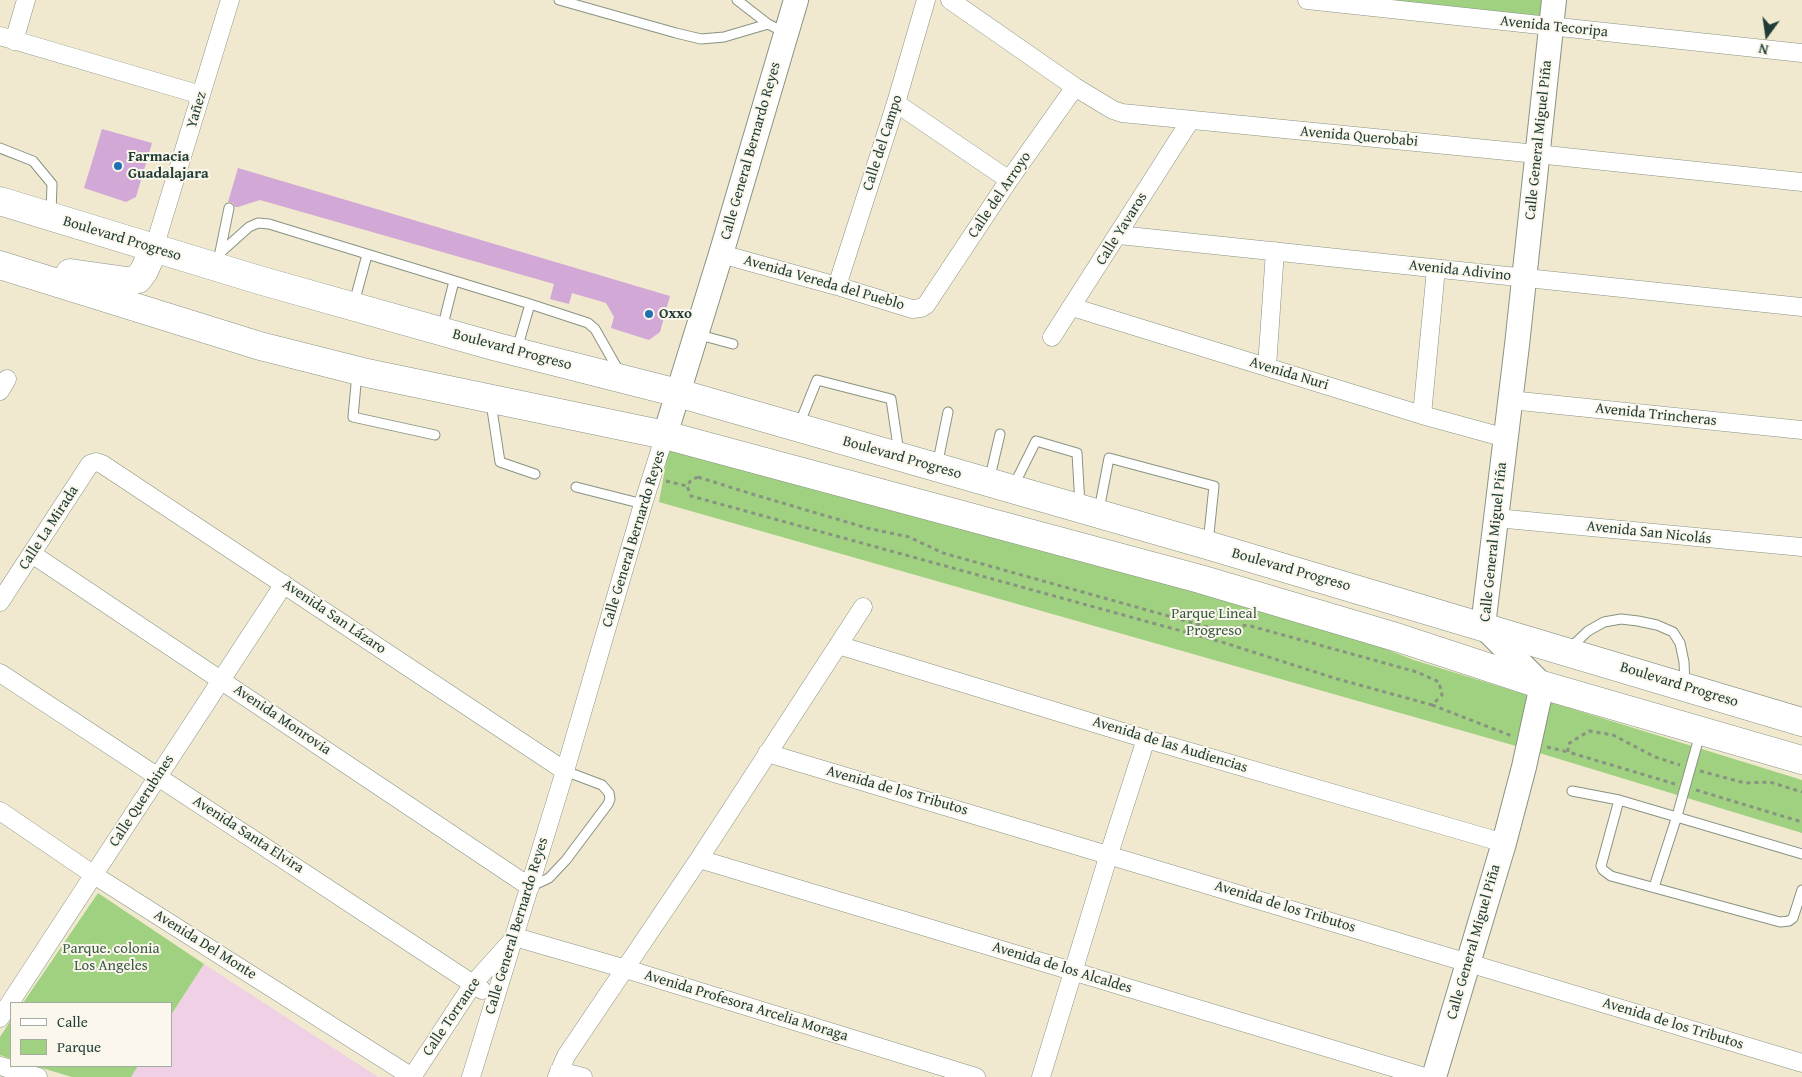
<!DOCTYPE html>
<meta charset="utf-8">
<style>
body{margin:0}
#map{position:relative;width:1802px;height:1077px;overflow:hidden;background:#f0e9cf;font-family:"Gentium Book Plus",serif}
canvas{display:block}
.legend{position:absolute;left:10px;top:1002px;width:162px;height:65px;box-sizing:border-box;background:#fbf7ec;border:1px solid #a3ada2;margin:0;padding:6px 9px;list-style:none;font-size:15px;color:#1f3d34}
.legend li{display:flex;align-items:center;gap:10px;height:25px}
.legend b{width:25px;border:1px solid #a3ada2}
.north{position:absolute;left:1742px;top:10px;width:50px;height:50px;-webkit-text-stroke:4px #fbf7ec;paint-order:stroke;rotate:194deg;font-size:14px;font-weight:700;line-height:20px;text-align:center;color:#1f3d34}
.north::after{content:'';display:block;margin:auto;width:18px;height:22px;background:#1f3d34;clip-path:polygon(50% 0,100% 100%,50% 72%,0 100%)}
</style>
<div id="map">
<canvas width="1802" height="1077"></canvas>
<ul class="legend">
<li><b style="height:6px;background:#fff"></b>Calle</li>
<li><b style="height:14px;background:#a0d181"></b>Parque</li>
</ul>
<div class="north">N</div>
</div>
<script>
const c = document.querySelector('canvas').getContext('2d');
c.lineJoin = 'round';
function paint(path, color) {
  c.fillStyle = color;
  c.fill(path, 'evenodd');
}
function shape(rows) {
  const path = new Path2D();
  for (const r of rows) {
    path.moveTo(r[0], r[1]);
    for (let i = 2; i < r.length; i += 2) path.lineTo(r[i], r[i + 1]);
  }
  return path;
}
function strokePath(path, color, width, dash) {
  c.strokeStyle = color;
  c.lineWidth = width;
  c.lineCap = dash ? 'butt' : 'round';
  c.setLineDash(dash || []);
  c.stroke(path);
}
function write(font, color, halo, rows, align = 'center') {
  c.font = font + ' "Gentium Book Plus",serif';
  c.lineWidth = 4;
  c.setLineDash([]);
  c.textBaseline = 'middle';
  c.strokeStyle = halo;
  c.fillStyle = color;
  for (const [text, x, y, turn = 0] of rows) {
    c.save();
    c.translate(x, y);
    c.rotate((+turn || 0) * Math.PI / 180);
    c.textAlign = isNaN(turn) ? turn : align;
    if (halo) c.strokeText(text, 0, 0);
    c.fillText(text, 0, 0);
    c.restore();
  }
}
paint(shape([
 [204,964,378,1077,131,1077,138,1066,171,1066,171,1015]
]), '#f0d0e5');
paint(shape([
 [1381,0,1544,0,1542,16],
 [669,446,1229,588,1414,660,1802,780,1802,833,1523,748,659,502],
 [98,893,204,964,171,1015,171,1003,23,1003],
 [11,1020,11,1059,0,1055,0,1037],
 [35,1066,138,1066,131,1077,72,1077]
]), '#a0d181');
paint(shape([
 [102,129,152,143,136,197,126,202,84,188],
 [238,168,670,296,660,332,649,340,611,328,614,317,606,303,572,293,569,304,550,299,554,284,260,200,238,207,235,207,233,203,228,202]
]), '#d2a8d6');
const lane = shape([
 [559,0,676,33,701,39,724,37,768,24],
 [737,0,768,24,786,33],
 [0,148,33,161,52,184,51,214],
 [220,252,229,208],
 [214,262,220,253,249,227,258,223,269,224,530,304,588,323,595,329,620,373],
 [354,303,367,255],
 [442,329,454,281],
 [696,334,733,344],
 [517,349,530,304],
 [357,373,353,417,435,435],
 [491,403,500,462,535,474],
 [799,425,817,380,891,399,899,453],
 [937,466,948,412],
 [989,481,1000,434],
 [576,487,643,504],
 [1013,487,1036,441,1077,453,1080,505],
 [1099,510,1109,458,1214,486,1208,543],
 [1570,648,1588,631,1604,622,1621,619,1638,621,1657,625,1673,632,1680,643,1684,662,1685,685],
 [1572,791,1619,800],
 [1802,854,1619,800,1601,866,1603,870,1611,876,1780,922,1789,921,1793,918,1802,890],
 [530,887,549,878,566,860,608,804,610,799,609,793,602,785,565,771],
 [1654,887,1677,816,1700,734]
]);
const street = shape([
 [950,0,1075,87,1113,110,1122,113,1537,154,1802,182],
 [1307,0,1802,53],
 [0,36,201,95],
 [14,41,26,0],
 [896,103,1009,180],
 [1119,235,1802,307],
 [154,248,230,0],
 [721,254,837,286,912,309,921,308,926,305,1009,180,1075,87],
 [837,286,896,103,926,0],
 [1072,307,1422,415,1506,438],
 [1052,337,1190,121],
 [1267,367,1275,251],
 [0,391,7,379],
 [1510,400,1802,430],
 [1422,415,1436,269],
 [1496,518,1802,547],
 [32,554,530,887],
 [0,602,90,464,96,462,102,464,565,771],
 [838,645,1146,739,1504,843],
 [0,673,482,990],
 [767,753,1802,1063],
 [0,811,94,875,412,1077],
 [699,859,1425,1077],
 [0,1018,284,584],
 [0,1066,38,1077],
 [559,1071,583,1077],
 [412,1077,473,984,515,937,626,969,976,1077],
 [471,1077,565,771,643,504,665,435],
 [557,1077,566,1056,699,859,863,607],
 [1041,1077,1109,854,1146,739]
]);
const secondary = shape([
 [665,435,721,254,796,0],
 [1434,1077,1504,843,1524,767,1542,685,1483,626,1517,345,1554,0]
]);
const primary = shape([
 [0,201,259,280,497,347,678,393,1207,545,1802,722],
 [0,265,260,346,367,373,665,435,1200,579,1399,638,1542,685,1802,760],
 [70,273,127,281,138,279,144,271,154,248]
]);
strokePath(lane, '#889382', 11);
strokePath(street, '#889382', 19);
strokePath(secondary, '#889382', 26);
strokePath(primary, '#889382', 29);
strokePath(shape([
 [698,477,752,494,867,528,909,537,943,553,1222,631,1247,625,1417,672,1439,682,1442,695,1432,705,1334,678,1225,643,691,496,687,486,691,480,698,477],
 [666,481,687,486],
 [1432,705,1512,736],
 [1547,747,1568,752],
 [1700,771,1745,783,1770,782,1802,792],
 [1675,784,1568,752,1568,744,1589,731,1613,735,1655,757,1680,765],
 [1696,790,1802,822]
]), '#889382', 3, [4, 4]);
strokePath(lane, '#fff', 9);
strokePath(street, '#fff', 18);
strokePath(secondary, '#fff', 24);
strokePath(primary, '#fff', 28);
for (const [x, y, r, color] of [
 [118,166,5,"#1f6fb2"],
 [649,314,5,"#1f6fb2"]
]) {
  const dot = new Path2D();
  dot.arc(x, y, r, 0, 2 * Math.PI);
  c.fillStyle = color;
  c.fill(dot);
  strokePath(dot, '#fbf7ec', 2);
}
write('15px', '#1f3d34', '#fbf7ec', [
 ["Avenida Tecoripa",1554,27,6],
 ["Yañez",197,110,-73],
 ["Avenida Querobabi",1359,137,5],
 ["Calle General Miguel Piña",1539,140,-84],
 ["Calle del Campo",883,143,-72],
 ["Calle General Bernardo Reyes",751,151,-74],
 ["Calle del Arroyo",1000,195,-56],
 ["Calle Yavaros",1122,229,-58],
 ["Boulevard Progreso",122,239,17],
 ["Avenida Adivino",1460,271,6],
 ["Avenida Vereda del Pueblo",824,283,16],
 ["Boulevard Progreso",512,350,15],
 ["Avenida Nuri",1289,374,17],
 ["Avenida Trincheras",1656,415,6],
 ["Boulevard Progreso",902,458,16],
 ["Calle La Mirada",49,528,-57],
 ["Avenida San Nicolás",1649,533,6],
 ["Calle General Bernardo Reyes",634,539,-73],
 ["Calle General Miguel Piña",1494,542,-84],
 ["Boulevard Progreso",1291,570,16],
 ["Avenida San Lázaro",334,617,34],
 ["Boulevard Progreso",1679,685,17],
 ["Avenida Monrovia",282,720,34],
 ["Avenida de las Audiencias",1170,745,17],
 ["Avenida de los Tributos",897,791,16],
 ["Calle Querubines",142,801,-57],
 ["Avenida Santa Elvira",248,835,33],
 ["Avenida de los Tributos",1285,907,17],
 ["Calle General Bernardo Reyes",517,926,-73],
 ["Calle General Miguel Piña",1474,942,-74],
 ["Avenida Del Monte",205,945,32],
 ["Avenida de los Alcaldes",1062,968,17],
 ["Avenida Profesora Arcelia Moraga",746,1006,17],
 ["Calle Torrance",452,1017,-56],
 ["Avenida de los Tributos",1673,1024,17]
]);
write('bold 15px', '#1f3d34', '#fbf7ec', [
 ["Farmacia",128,157],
 ["Guadalajara",128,174],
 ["Oxxo",659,314]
], 'left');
write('15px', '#395b43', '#fbf7ec', [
 ["Parque Lineal",1214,614],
 ["Progreso",1214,631],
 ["Parque. colonia",111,949],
 ["Los Angeles",111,966]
]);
</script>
